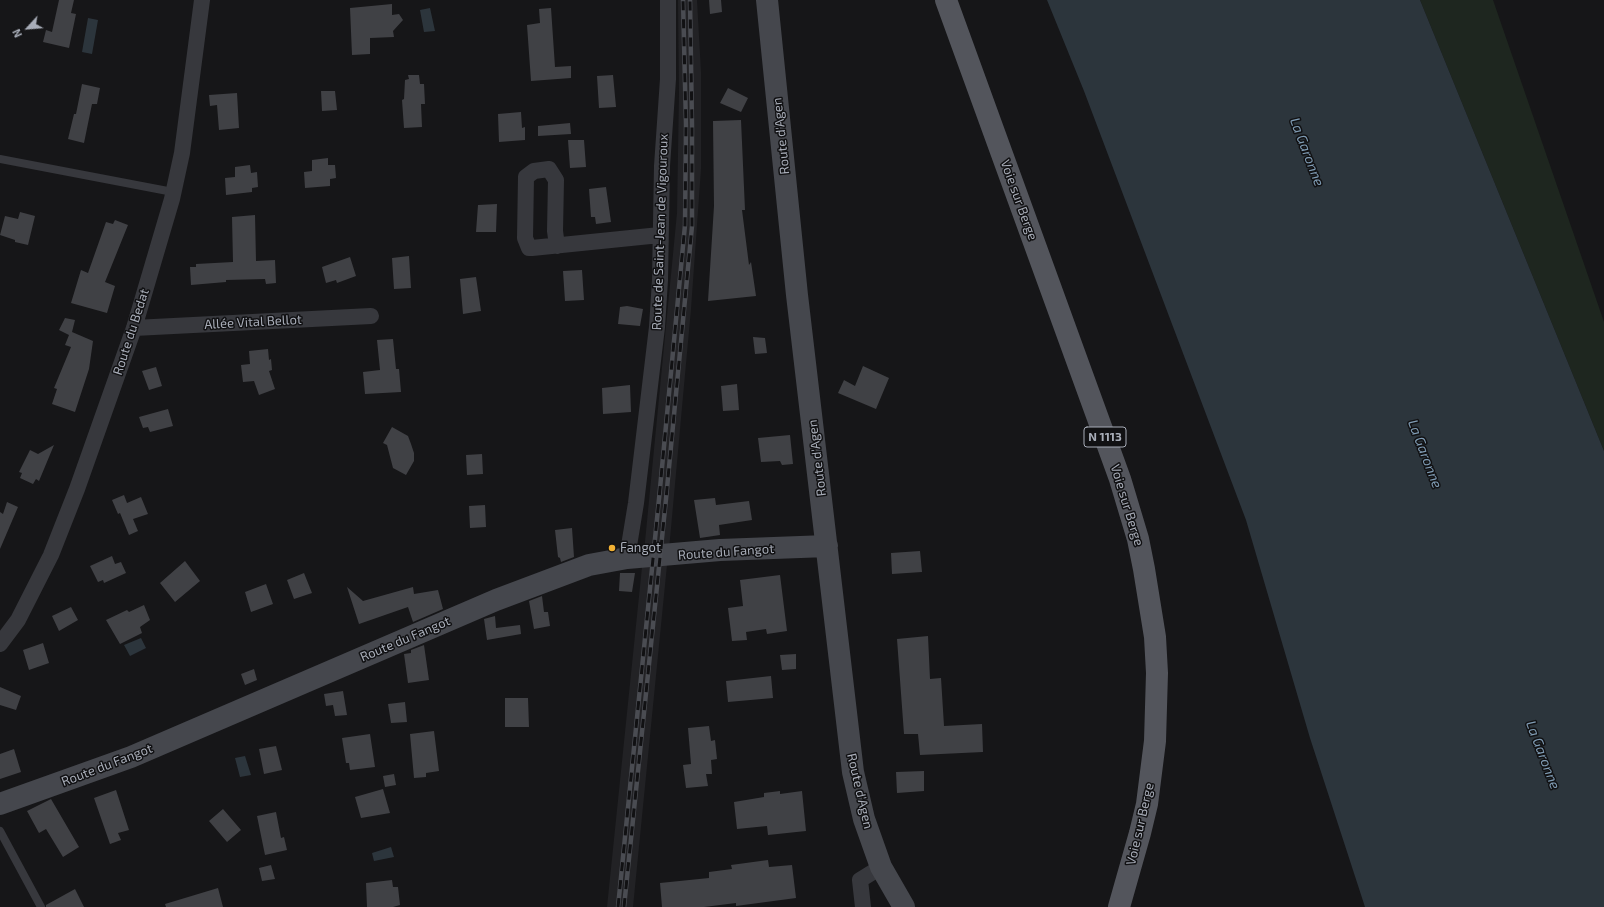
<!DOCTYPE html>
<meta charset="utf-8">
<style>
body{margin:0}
#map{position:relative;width:1604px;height:907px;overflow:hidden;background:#161618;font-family:"Exo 2",sans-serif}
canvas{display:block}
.north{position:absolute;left:8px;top:8px;width:40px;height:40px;-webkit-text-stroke:3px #111113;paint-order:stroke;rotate:244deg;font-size:11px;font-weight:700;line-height:16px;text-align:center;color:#a8adb8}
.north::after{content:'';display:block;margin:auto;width:14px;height:18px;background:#a8adb8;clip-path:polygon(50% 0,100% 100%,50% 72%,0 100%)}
</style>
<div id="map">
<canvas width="1604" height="907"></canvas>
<div class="north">N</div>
</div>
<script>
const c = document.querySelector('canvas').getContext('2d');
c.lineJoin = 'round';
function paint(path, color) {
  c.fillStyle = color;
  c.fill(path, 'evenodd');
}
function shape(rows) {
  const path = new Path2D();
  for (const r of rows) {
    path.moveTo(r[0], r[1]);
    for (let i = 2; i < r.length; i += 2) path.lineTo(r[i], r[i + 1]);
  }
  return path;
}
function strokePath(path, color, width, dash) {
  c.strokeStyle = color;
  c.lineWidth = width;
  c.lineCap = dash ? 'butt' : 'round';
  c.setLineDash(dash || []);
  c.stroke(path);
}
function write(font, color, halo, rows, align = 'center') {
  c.font = font + ' "Exo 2",sans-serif';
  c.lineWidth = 3;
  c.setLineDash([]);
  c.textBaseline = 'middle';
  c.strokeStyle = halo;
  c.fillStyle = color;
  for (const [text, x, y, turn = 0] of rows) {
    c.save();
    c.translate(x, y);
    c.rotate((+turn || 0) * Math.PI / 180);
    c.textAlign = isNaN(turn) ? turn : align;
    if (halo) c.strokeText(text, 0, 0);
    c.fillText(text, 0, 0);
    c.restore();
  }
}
paint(shape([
 [678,0,697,0,701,72,701,169,691,309,669,550,644,552,677,213,679,93],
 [667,565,633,907,607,907,642,567]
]), '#222225');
paint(shape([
 [1420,0,1493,0,1604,322,1604,451]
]), '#1e261f');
paint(shape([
 [1047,0,1420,0,1604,451,1604,907,1365,907,1310,738,1246,520,1084,91],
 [430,8,435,31,424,32,420,10],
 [88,18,98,20,92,54,82,52],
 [141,638,146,648,130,656,124,645],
 [245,756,251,775,240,777,235,758],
 [391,847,394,857,374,861,372,853]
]), '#2c353c');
paint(shape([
 [59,0,74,0,71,13,76,14,69,48,43,42,46,30,52,32],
 [709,0,721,0,722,12,710,14],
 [392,4,392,15,399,14,403,20,393,31,394,37,370,38,370,54,352,55,350,8],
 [551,8,555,67,571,66,571,78,531,81,527,25,540,23,539,9],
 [408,75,419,75,420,84,424,84,425,104,421,104,422,127,404,128,402,100,404,99,405,80,409,79],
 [613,75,616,107,599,108,597,76],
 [82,84,100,88,97,104,92,104,84,143,68,139,74,114,76,114],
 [728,88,748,98,741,112,720,103],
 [321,91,335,91,337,110,322,111],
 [237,93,239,128,219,130,217,105,210,106,209,95],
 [521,112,522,128,525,127,525,140,499,142,498,114],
 [741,120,745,210,742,210,749,265,751,262,756,296,708,301,714,206,713,121],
 [570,123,571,134,538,136,538,126],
 [568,140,584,140,586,167,570,168],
 [328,158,328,165,335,165,336,178,330,179,330,186,305,188,304,172,312,171,312,160],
 [250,165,251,173,257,172,258,187,252,188,252,192,226,195,225,178,235,177,235,167],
 [606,187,611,222,596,224,595,217,591,217,589,189],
 [497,204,496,232,476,232,478,205],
 [20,212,35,216,28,245,15,242,15,240,0,235,5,216,18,219],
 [255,215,256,261,275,260,276,283,266,284,265,279,226,280,226,282,191,285,190,267,196,267,196,264,233,262,232,217],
 [115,220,128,225,105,282,115,286,107,313,71,303,81,270,88,273,106,222,113,224],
 [409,256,411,288,394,289,392,258],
 [350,257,356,276,337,283,336,280,326,283,322,267],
 [582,270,584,300,565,301,563,271],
 [476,277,481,311,463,314,460,279],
 [627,306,643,309,640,326,618,324,620,307],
 [65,318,75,320,72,332,93,341,89,369,75,412,52,404,57,389,54,388,71,347,65,345,69,335,59,330],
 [753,337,765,338,767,353,755,354],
 [393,339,396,369,399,369,401,392,365,394,363,372,380,370,377,340],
 [268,349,269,360,271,359,272,370,269,371,275,389,259,395,254,381,243,382,241,365,250,364,249,351],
 [863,366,889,378,876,409,838,393,844,380,855,386],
 [156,367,162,386,149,390,142,371],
 [737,384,739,410,723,411,721,386],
 [630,385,631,412,603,414,602,388],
 [168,409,173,426,150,432,148,427,143,428,139,417],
 [392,427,408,436,411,444,414,453,414,461,406,475,393,468,387,445,383,443],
 [790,435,793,464,782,465,780,461,761,462,758,438],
 [54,445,39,481,36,479,33,484,20,478,22,473,19,472,30,450,38,454],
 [482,454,483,474,467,475,466,455],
 [124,495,127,503,141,497,148,514,133,519,138,531,129,535,120,513,118,514,112,500],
 [715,498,716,505,749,501,752,520,719,525,720,535,700,538,694,500],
 [7,502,18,507,0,549,0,512,3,514],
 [485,505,486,527,470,528,469,506],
 [572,528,574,557,561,562,560,558,558,557,555,530],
 [920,551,922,572,892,574,891,553],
 [112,556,115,564,121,562,126,573,104,583,103,580,98,582,90,566],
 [185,561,200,581,175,602,160,583],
 [304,573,312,593,294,599,287,580],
 [620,573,635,573,632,592,619,591],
 [780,575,787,631,767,634,766,629,746,632,747,640,732,641,728,608,743,606,740,580],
 [266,584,273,604,251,612,245,592],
 [347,587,363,601,413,587,414,594,438,590,443,609,413,622,408,607,359,624],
 [542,596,544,612,548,612,550,626,534,629,529,601],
 [144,605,150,620,140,627,142,633,120,644,106,620,127,610,129,612],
 [71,607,78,620,59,631,52,616],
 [495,616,496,628,520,625,521,634,487,640,484,619],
 [928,636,930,679,941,678,944,726,982,724,983,752,920,755,918,734,904,734,897,639],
 [43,643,49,663,29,670,23,650],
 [424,645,429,680,408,683,404,654,411,653,411,650],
 [796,654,796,669,782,670,780,655],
 [254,669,257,680,245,685,241,674],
 [771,676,773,698,728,702,726,681],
 [0,687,21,696,16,710,0,705],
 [343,691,347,715,335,716,333,705,326,706,324,694],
 [505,698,528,698,529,727,505,727],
 [405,702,407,722,391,723,388,704],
 [709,726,711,741,715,740,717,759,711,760,712,774,706,774,708,786,686,788,683,765,691,764,688,728],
 [434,731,439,771,426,773,426,777,414,778,410,734],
 [370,734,375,767,350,770,349,763,346,763,342,738],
 [276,746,282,770,264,774,259,749],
 [14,749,21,772,0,779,0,754],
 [924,771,924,791,897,793,896,772],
 [394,774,396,785,385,787,383,776],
 [383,789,390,813,361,818,355,797],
 [116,790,129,830,118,833,121,840,110,844,94,798],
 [780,791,780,794,802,791,806,831,768,835,767,826,737,829,734,802,764,797,764,793],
 [51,799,79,847,63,857,46,829,39,833,27,811],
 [223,809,241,830,227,842,209,821],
 [276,812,281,838,284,837,287,850,265,855,257,816],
 [768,860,769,867,792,865,796,898,736,906,736,903,704,907,662,907,660,883,709,878,709,872,732,869,731,865],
 [271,865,275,879,262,881,259,868],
 [392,880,393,887,398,887,400,905,393,907,367,907,366,883],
 [218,888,223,907,166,907,165,904],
 [75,889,84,907,46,907,46,905]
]), '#404145');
strokePath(shape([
 [0,159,173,192],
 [0,831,41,907]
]), '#37383d', 8);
strokePath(shape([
 [557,246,555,231,556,180,549,169,534,171,526,177,525,238,529,248,532,248,660,235],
 [134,328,371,316],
 [627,558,636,503,657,327,660,280,662,166,668,79,668,0],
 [0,644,18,620,51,555,77,489,134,328,172,199,182,153,202,0],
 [863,907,860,880,881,867]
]), '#37383d', 16);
strokePath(shape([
 [767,0,797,295,853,772,864,819,881,867,904,907],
 [0,804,131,757,496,600,589,565,627,558,720,550,827,546]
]), '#45474d', 22);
strokePath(shape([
 [946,0,1120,479,1138,539,1144,569,1155,637,1157,673,1155,741,1147,804,1140,833,1119,907]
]), '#53555c', 22);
const rail = shape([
 [618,907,659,499,685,225,686,125,683,0],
 [624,907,666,499,692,226,692,125,690,0]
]);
strokePath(rail, '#4a4c52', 4.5);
strokePath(rail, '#111113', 3, [9]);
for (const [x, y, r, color] of [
 [612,548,4,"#f2b134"]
]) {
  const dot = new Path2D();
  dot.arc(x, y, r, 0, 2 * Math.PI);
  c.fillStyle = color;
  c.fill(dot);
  strokePath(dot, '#111113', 1.5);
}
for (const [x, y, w] of [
 [1105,437,42]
]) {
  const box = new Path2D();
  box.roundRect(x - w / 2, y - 10, w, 20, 3);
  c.fillStyle = '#111113';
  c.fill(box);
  strokePath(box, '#a8adb8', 1);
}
write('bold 12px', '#a8adb8', null, [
 ["N 1113",1105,437]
]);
write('13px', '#a8adb8', '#111113', [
 ["Route d'Agen",781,136,-96],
 ["Voie sur Berge",1019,200,70],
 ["Route de Saint-Jean de Vigouroux",660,232,-88],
 ["Allée Vital Bellot",253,322,-3],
 ["Route du Bedat",131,332,-72],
 ["Route d'Agen",817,458,-97],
 ["Voie sur Berge",1127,505,73],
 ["Route du Fangot",726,552,-4],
 ["Route du Fangot",405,639,-23],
 ["Route du Fangot",107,765,-21],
 ["Route d'Agen",860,791,77],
 ["Voie sur Berge",1140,824,-77]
]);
write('13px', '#a8adb8', '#111113', [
 ["Fangot",620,548]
], 'left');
write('italic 14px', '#7f9bb3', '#111113', [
 ["La Garonne",1307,152,69],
 ["La Garonne",1425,454,69],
 ["La Garonne",1543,755,69]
]);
</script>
